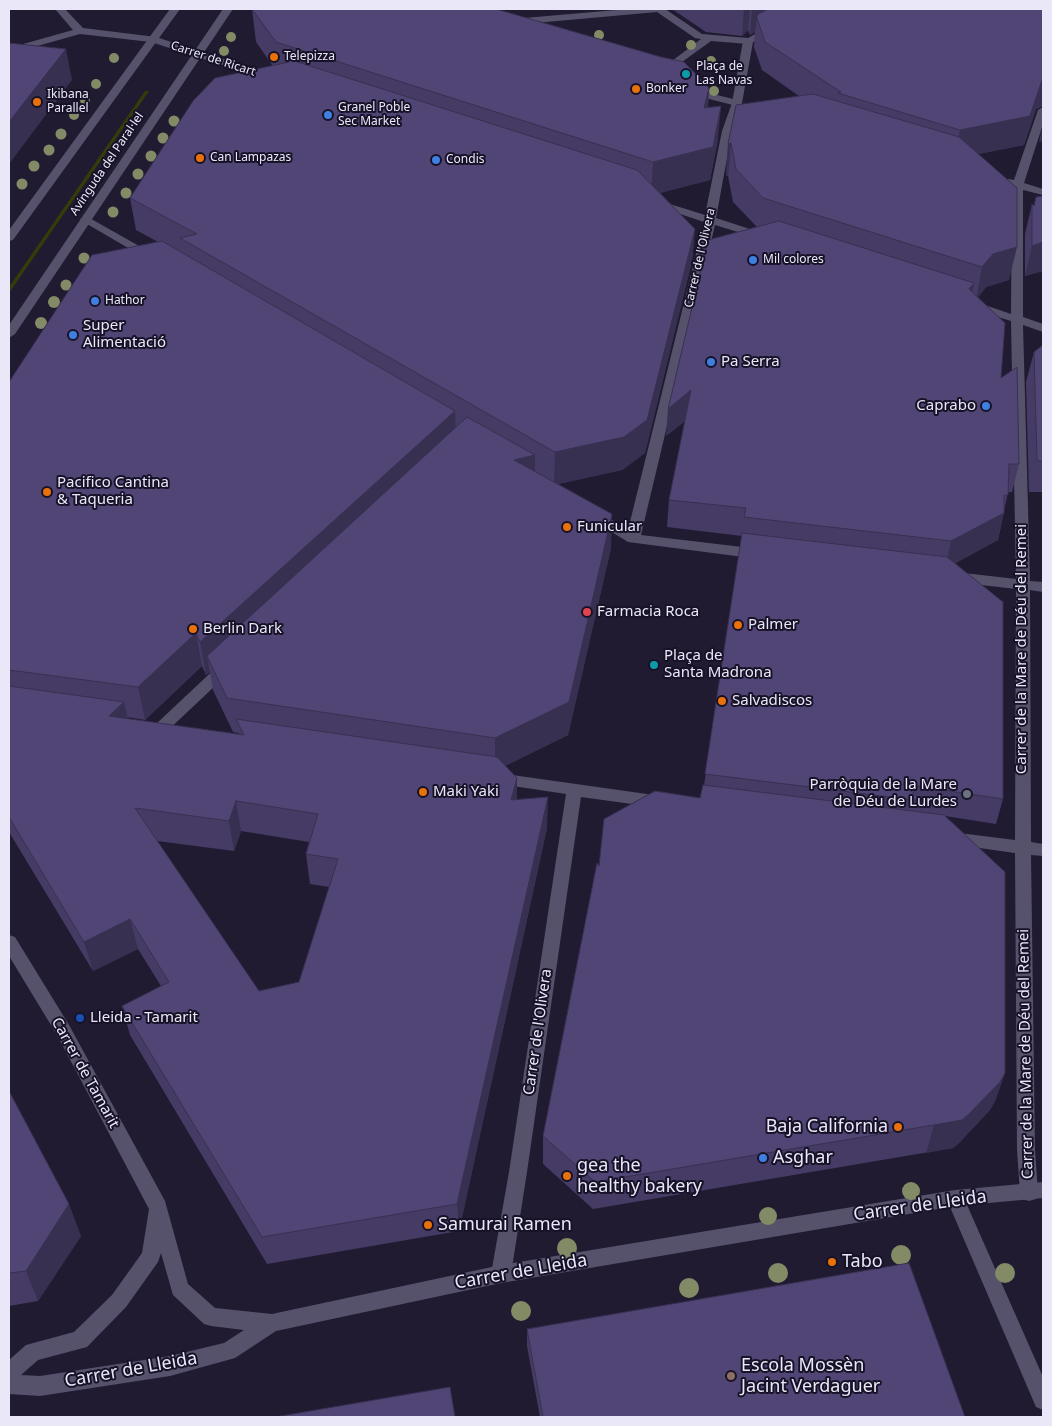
<!DOCTYPE html>
<meta charset="utf-8">
<style>
body{margin:0}
#map{position:relative;width:1052px;height:1426px;overflow:hidden;background:#211b32;font-family:"Noto Sans",sans-serif}
canvas{display:block}
.frame{position:absolute;inset:0;border:10px solid #eae8f8;pointer-events:none}
</style>
<div id="map">
<canvas width="1052" height="1426"></canvas>
<div class="frame"></div>
</div>
<script>
const c = document.querySelector('canvas').getContext('2d');
c.lineJoin = 'round';
function paint(path, color) {
  c.fillStyle = color;
  c.fill(path, 'evenodd');
}
function shape(rows) {
  const path = new Path2D();
  for (const r of rows) {
    path.moveTo(r[0], r[1]);
    for (let i = 2; i < r.length; i += 2) path.lineTo(r[i], r[i + 1]);
  }
  return path;
}
function strokePath(path, color, width, dash) {
  c.strokeStyle = color;
  c.lineWidth = width;
  c.lineCap = dash ? 'butt' : 'round';
  c.setLineDash(dash || []);
  c.stroke(path);
}
function write(font, color, halo, rows, align = 'center') {
  c.font = font + ' "Noto Sans",sans-serif';
  c.lineWidth = 4;
  c.setLineDash([]);
  c.textBaseline = 'middle';
  c.strokeStyle = halo;
  c.fillStyle = color;
  for (const [text, x, y, turn = 0] of rows) {
    c.save();
    c.translate(x, y);
    c.rotate((+turn || 0) * Math.PI / 180);
    c.textAlign = isNaN(turn) ? turn : align;
    if (halo) c.strokeText(text, 0, 0);
    c.fillText(text, 0, 0);
    c.restore();
  }
}
paint(shape([
 [145,91,149,91,9,293,9,287]
]), '#343c08');
paint(shape([
 [628,9,665,9,702,34,748,38,753,41,748,44,711,41,664,75,659,72,660,70,701,39,695,38,657,12,513,25,508,22,513,19,628,9],
 [689,88,741,101,742,103,737,106,685,93,684,91,685,89,689,88]
]), '#57526c');
paint(shape([
 [55,9,65,9,83,28,156,37,273,75,274,77,273,79,265,79,151,42,80,34,9,54,9,48,73,30,55,9],
 [799,9,811,9,753,42,742,103,732,131,716,218,765,234,767,236,761,239,715,225,641,535,759,549,764,551,766,554,764,557,759,559,628,542,589,518,587,515,589,512,594,511,599,512,628,530,704,222,653,205,651,203,657,200,705,215,722,131,732,103,743,41,799,9],
 [1043,107,1043,124,1024,183,1043,189,1043,195,1023,190,1023,317,1043,324,1043,332,1023,325,1030,581,1043,582,1043,592,1030,590,1031,842,1043,844,1043,856,1031,855,1035,1150,1038,1193,1036,1199,1029,1201,1022,1199,1020,1193,1017,1150,1015,853,951,844,945,842,943,838,945,834,951,832,1015,840,1016,589,955,582,950,580,948,577,950,574,955,572,1016,579,1011,321,969,308,967,305,973,301,1011,314,1012,186,1003,182,1009,179,1014,180,1038,110,1043,107],
 [86,216,155,255,157,257,155,259,147,259,82,221,80,219,86,216],
 [227,661,232,662,234,666,232,670,165,733,160,735,155,733,152,729,155,725,222,662,227,661],
 [498,773,661,796,667,798,669,802,667,806,661,808,581,797,527,1172,511,1274,508,1280,501,1283,494,1280,491,1274,509,1172,566,794,493,783,490,779,493,775,498,773]
]), '#57526c');
paint(shape([
 [9,935,15,937,69,1025,165,1201,188,1284,215,1308,272,1314,501,1265,955,1190,1043,1182,1043,1198,967,1205,1043,1377,1043,1410,1036,1407,950,1207,501,1283,276,1331,235,1358,170,1376,40,1396,9,1394,9,1360,26,1345,74,1332,112,1295,142,1253,149,1209,57,1035,9,956,9,935],
 [161,1253,173,1295,204,1324,211,1326,244,1330,224,1343,170,1356,40,1376,21,1375,38,1360,87,1347,126,1307,158,1262,161,1253]
]), '#57526c');
paint(shape([
 [170,9,180,9,13,240,9,241,9,230,170,9],
 [223,9,233,9,15,334,9,338,9,325,223,9]
]), '#57526c');
c.fillStyle = '#838a66';
for (const [x, y, r] of [
 [599,35,5],
 [231,37,5],
 [691,45,5],
 [224,51,5],
 [114,58,5],
 [711,61,5],
 [96,84,5],
 [714,91,5],
 [85,100,5],
 [74,115,5],
 [174,121,5.5],
 [61,134,5.5],
 [163,138,5.5],
 [49,150,5.5],
 [151,156,5.5],
 [34,166,5.5],
 [138,174,5.5],
 [22,184,5.5],
 [126,193,5.5],
 [113,212,5.5],
 [84,258,5.5],
 [66,285,5.5],
 [54,302,6],
 [41,323,6],
 [911,1191,9],
 [768,1216,9],
 [567,1248,10],
 [901,1255,10],
 [778,1273,10],
 [1005,1273,10],
 [689,1288,10],
 [521,1311,10]
]) {
  c.beginPath();
  c.arc(x, y, r, 0, 2 * Math.PI);
  c.fill();
}
paint(shape([
 [252,9,709,88,708,108,718,139,710,180,660,193,695,229,692,261,645,453,622,470,558,484,611,548,568,735,505,766,517,799,547,828,459,1231,267,1264,130,1035,122,1006,161,986,138,949,93,971,9,832,9,382,158,242,136,230,130,198,273,66,256,42],
 [202,666,206,675,210,672,213,690,233,732,239,733,239,734,128,719,127,717,145,720],
 [241,831,309,842,306,854,310,884,329,887,299,982,259,991,157,841,234,851],
 [672,9,1043,9,1043,106,1036,109,1024,145,978,154,1009,280,986,287,978,297,1001,378,1019,464,1012,492,1008,492,998,540,955,563,1003,799,996,824,945,816,1005,1073,995,1101,990,1110,959,1143,953,1148,593,1209,543,1164,543,1136,599,866,700,798,704,785,742,536,667,527,669,500,685,421,666,436,757,227,733,202,728,176,726,176,728,144,799,96,762,70,754,47,755,32,750,35,748,30,742,36,706,32],
 [1043,196,1043,279,1043,271,1025,276,1025,234,1032,204,1034,206],
 [1043,345,1043,492,1029,492,1026,382,1034,352],
 [9,1091,81,1236,38,1301,9,1306],
 [527,1329,965,1417,540,1417,527,1346]
]), '#453b64');
paint(shape([
 [744,9,750,9,748,30,742,36],
 [752,9,796,9,757,18,755,32,750,35],
 [66,49,72,80,9,164,9,122],
 [1043,80,1043,106,1036,109,1024,145,955,159,960,130],
 [709,88,707,121,704,108],
 [721,106,718,139,710,180,651,195,653,162],
 [1043,124,1043,141,1039,142],
 [731,143,728,176,726,176,728,144],
 [695,229,692,261,645,453,622,470,554,485,555,452],
 [1043,242,1043,271,1025,276,1032,246],
 [1017,247,1009,280,986,287,976,300,982,267,993,254],
 [974,283,968,310,969,289],
 [691,390,689,418,666,436,668,409],
 [455,411,456,443,207,656,210,672,206,675,200,642],
 [535,455,535,489,514,460],
 [1004,513,998,540,945,569,951,541],
 [612,514,611,548,568,735,495,771,495,738],
 [196,633,202,666,145,720,138,687],
 [124,702,131,733,109,716],
 [517,778,517,809,511,800],
 [548,797,547,828,459,1231,457,1204],
 [236,801,241,831,234,851,229,821],
 [130,919,138,949,93,971,84,942],
 [1005,1073,995,1101,990,1110,959,1143,953,1148,926,1153,934,1125],
 [69,1204,81,1236,38,1301,26,1271]
]), '#383051');
const building = shape([
 [252,9,496,9,661,57,684,62,709,88,704,108,721,106,713,147,653,162,276,42,252,9],
 [768,9,1043,9,1043,80,1042,80,1030,116,960,130,838,93,841,92,765,42,757,18,757,15,768,9],
 [9,43,66,49,9,122,9,43],
 [285,58,637,170,695,229,647,420,624,437,555,452,180,238,197,234,130,198,193,101,215,78,289,62,285,58],
 [813,94,959,137,1017,188,1017,247,993,254,982,267,763,198,736,169,731,143,728,144,736,105,813,94],
 [1043,196,1043,242,1032,246,1032,204,1034,206,1036,197,1043,196],
 [779,221,974,283,969,289,1005,323,1001,378,1017,367,1019,464,1009,464,1008,495,1004,495,1004,513,951,541,744,517,746,508,669,500,691,390,668,409,708,240,779,221],
 [162,241,455,411,200,642,196,633,138,687,9,670,9,382,92,255,162,241],
 [1043,345,1043,461,1037,461,1034,352,1043,345],
 [467,417,535,455,514,460,612,514,569,702,495,738,227,698,207,656,467,417],
 [742,533,947,557,1003,602,1003,799,903,784,922,801,705,774,742,533],
 [9,686,124,702,109,716,244,735,236,719,497,757,517,778,511,800,548,797,457,1204,262,1237,122,1006,169,982,130,919,84,942,9,817,9,686],
 [236,801,318,814,306,854,338,859,299,982,259,991,135,808,229,821,236,801],
 [703,785,944,815,1005,872,1005,1073,1000,1082,968,1115,962,1120,934,1125,595,1182,543,1136,597,863,599,866,604,819,655,791,700,798,703,785],
 [9,1091,69,1204,26,1271,9,1273,9,1091],
 [909,1263,965,1417,543,1417,527,1329,909,1263],
 [450,1387,455,1417,275,1417,450,1387]
]);
paint(building, '#504574');
strokePath(building, '#383051', 1);
for (const [x, y, r, color] of [
 [274,57,5,"#e8710a"],
 [686,74,5,"#0f9aa8"],
 [636,89,5,"#e8710a"],
 [37,102,5,"#e8710a"],
 [328,115,5,"#3f7fe0"],
 [200,158,5,"#e8710a"],
 [436,160,5,"#3f7fe0"],
 [753,260,5,"#3f7fe0"],
 [95,301,5,"#3f7fe0"],
 [73,335,5,"#3f7fe0"],
 [711,362,5,"#3f7fe0"],
 [986,406,5,"#3f7fe0"],
 [47,492,5,"#e8710a"],
 [567,527,5,"#e8710a"],
 [587,612,5,"#e0444e"],
 [738,625,5,"#e8710a"],
 [193,629,5,"#e8710a"],
 [654,665,5,"#0f9aa8"],
 [722,701,5,"#e8710a"],
 [423,792,5,"#e8710a"],
 [967,794,5,"#6b7280"],
 [80,1018,5,"#1a4fb4"],
 [898,1127,5,"#e8710a"],
 [763,1158,5,"#3f7fe0"],
 [567,1176,5,"#e8710a"],
 [428,1225,5,"#e8710a"],
 [832,1262,5,"#e8710a"],
 [731,1376,5,"#8d6e63"]
]) {
  const dot = new Path2D();
  dot.arc(x, y, r, 0, 2 * Math.PI);
  c.fillStyle = color;
  c.fill(dot);
  strokePath(dot, '#171228', 2);
}
write('12px', '#eae8f8', '#171228', [
 ["Telepizza",284,57],
 ["Plaça de",696,67],
 ["Las Navas",696,81],
 ["Bonker",646,89],
 ["Ikibana",47,95],
 ["Parallel",47,109],
 ["Granel Poble",338,108],
 ["Sec Market",338,122],
 ["Can Lampazas",210,158],
 ["Condis",446,160],
 ["Mil colores",763,260],
 ["Hathor",105,301]
], 'left');
write('12px', '#eae8f8', '#171228', [
 ["Carrer de Ricart",213,59,18],
 ["Avinguda del Paral·lel",107,164,-56],
 ["Carrer de l'Olivera",700,258,-77]
]);
write('15px', '#eae8f8', '#171228', [
 ["Super",83,326],
 ["Alimentació",83,343],
 ["Pa Serra",721,362],
 ["Caprabo",976,406,"right"],
 ["Pacifico Cantina",57,483],
 ["& Taqueria",57,500],
 ["Funicular",577,527],
 ["Farmacia Roca",597,612],
 ["Palmer",748,625],
 ["Berlin Dark",203,629],
 ["Plaça de",664,656],
 ["Santa Madrona",664,673],
 ["Salvadiscos",732,701],
 ["Parròquia de la Mare",957,785,"right"],
 ["de Déu de Lurdes",957,802,"right"],
 ["Maki Yaki",433,792],
 ["Lleida - Tamarit",90,1018]
], 'left');
write('15px', '#eae8f8', '#171228', [
 ["Carrer de la Mare de Déu del Remei",1022,649,-90],
 ["Carrer de l'Olivera",538,1032,-82],
 ["Carrer de la Mare de Déu del Remei",1026,1054,-91],
 ["Carrer de Tamarit",85,1073,61]
]);
write('18px', '#eae8f8', '#171228', [
 ["Baja California",888,1127,"right"],
 ["Asghar",773,1158],
 ["gea the",577,1166],
 ["healthy bakery",577,1187],
 ["Samurai Ramen",438,1225],
 ["Tabo",842,1262],
 ["Escola Mossèn",741,1366],
 ["Jacint Verdaguer",741,1387]
], 'left');
write('18px', '#eae8f8', '#171228', [
 ["Carrer de Lleida",920,1206,-8],
 ["Carrer de Lleida",521,1272,-10],
 ["Carrer de Lleida",131,1370,-10]
]);
</script>
